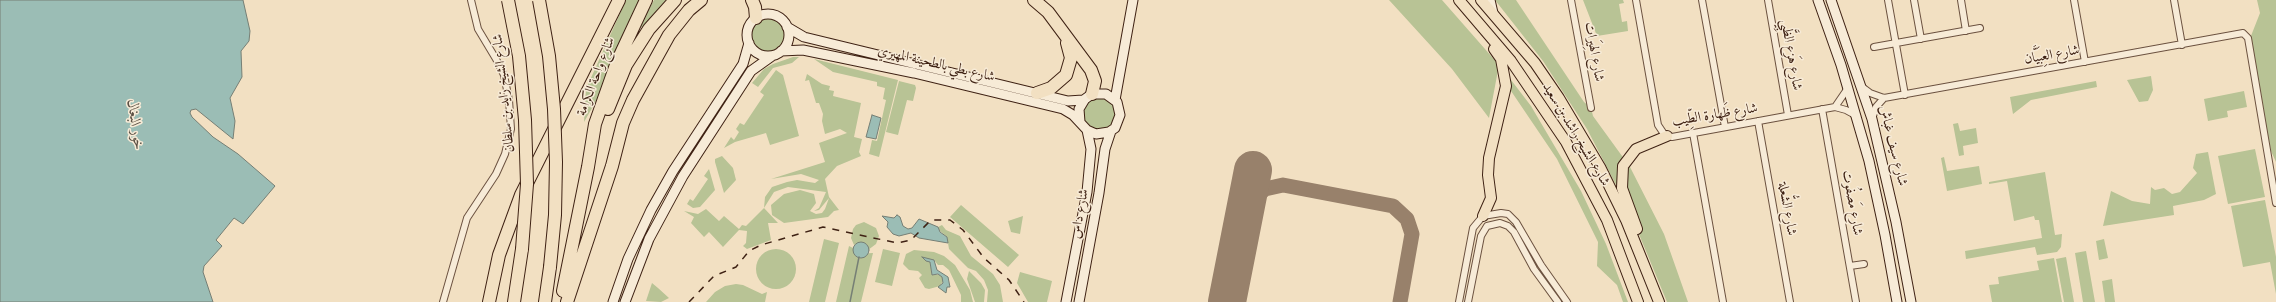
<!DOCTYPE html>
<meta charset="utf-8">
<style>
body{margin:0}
canvas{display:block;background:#f2e0c2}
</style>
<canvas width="2276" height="302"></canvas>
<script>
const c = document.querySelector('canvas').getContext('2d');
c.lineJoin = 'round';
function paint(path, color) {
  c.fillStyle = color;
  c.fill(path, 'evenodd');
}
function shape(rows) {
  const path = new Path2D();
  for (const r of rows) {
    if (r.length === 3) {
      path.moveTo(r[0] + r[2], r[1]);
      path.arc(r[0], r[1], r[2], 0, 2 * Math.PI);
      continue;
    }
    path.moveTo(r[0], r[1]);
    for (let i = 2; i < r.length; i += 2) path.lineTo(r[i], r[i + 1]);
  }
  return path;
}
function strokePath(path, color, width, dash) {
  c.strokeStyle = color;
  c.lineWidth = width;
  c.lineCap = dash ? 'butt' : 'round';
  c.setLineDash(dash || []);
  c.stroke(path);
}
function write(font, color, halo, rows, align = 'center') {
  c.font = font + ' Vollkorn,Amiri,serif';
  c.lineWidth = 3;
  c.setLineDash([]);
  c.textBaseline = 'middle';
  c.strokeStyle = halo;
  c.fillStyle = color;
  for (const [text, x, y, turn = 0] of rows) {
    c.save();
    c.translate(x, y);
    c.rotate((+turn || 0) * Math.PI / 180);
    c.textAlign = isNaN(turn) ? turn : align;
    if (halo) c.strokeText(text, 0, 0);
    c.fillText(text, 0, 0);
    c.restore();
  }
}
paint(shape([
 [626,0,644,0,607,72,599,96,584,122,586,89],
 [654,0,666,0,643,28,640,26],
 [1389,0,1442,0,1499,65,1489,118,1452,69],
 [1495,0,1516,0,1584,102,1591,108,1593,116,1630,167,1664,234,1688,302,1667,302,1629,210,1587,129,1543,61],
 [1583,0,1623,0,1624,3,1619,4,1622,22,1627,21,1628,31,1597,36],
 [2257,0,2276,0,2276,162,2271,151,2249,41,2260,13],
 [768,35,18],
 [793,57,799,57,792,63,773,68,758,87,752,83,764,69,773,64],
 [814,59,898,80,879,157,869,154,872,140,877,141,886,100,883,99,885,88,877,86,877,82,833,72],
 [776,70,783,75,799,136,770,145,766,133,735,142,724,148,731,137,734,140,739,132,736,129,740,123,744,125,764,95,760,92],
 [807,74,822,84,830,86,829,90,834,91,833,96,861,103,854,137,862,139,859,152,861,156,837,166,825,179,829,197,839,210,834,211,828,217,784,223,772,215,771,205,784,194,800,190,814,194,816,203,810,211,816,214,822,213,825,209,829,198,819,210,814,211,819,208,826,192,788,187,774,192,764,208,778,223,768,223,771,240,747,249,743,246,746,243,747,231,739,230,723,247,709,232,704,237,691,223,694,217,684,211,698,214,706,209,719,221,724,216,739,229,742,225,746,226,764,208,765,197,772,187,787,182,797,180,815,183,819,180,801,174,771,179,825,162,819,143,847,133,840,129,825,134,822,121,823,114,819,103,816,103,809,80,805,81],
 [1508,76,1531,106,1581,191,1606,244,1628,302,1623,302,1617,285,1597,266,1598,242,1557,159,1509,88],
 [2151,76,2153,90,2148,101,2139,102,2127,80],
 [899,81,915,85,916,88,913,101,907,100,898,135,886,132],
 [2096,81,2097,87,2031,100,2013,114,2010,97],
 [2244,91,2247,107,2227,111,2228,117,2208,121,2204,99],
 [1099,114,17],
 [1958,123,1960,131,1976,128,1978,143,1963,146,1964,155,1959,156,1953,124],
 [2255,149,2265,197,2228,204,2218,156],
 [2208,152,2216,194,2204,200,2173,206,2174,215,2103,226,2111,191,2132,201,2150,204,2151,187,2155,190,2164,188,2172,194,2180,192,2197,173,2193,168,2196,154],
 [722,156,733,168,736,180,724,193,715,162,715,159],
 [1944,157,1947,171,1979,166,1982,184,1947,191,1941,158],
 [709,169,715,190,700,207,693,208,687,204,690,199,693,201,708,179,704,176],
 [2045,172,2055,235,2062,234,2061,247,2057,252,2037,255,2035,247,1966,259,1965,251,2042,238,2039,220,2035,220,2034,216,2014,221,2007,181,1989,184,1989,182],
 [2265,200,2276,257,2276,294,2270,262,2243,267,2231,206],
 [961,205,1019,255,1008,267,950,217],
 [1023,216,1020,234,1011,232,1008,221],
 [864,222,876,228,879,236,876,244,868,250,866,244,857,243,854,245,851,238,853,229,856,225],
 [942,225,946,230,960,236,971,256,993,274,1000,285,1003,302,987,302,988,290,984,280,976,271,968,268,949,249,947,237,939,230,938,227],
 [824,239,839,243,825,302,809,302],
 [2104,239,2108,258,2099,260,2096,241],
 [849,246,853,248,855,254,873,253,861,302,836,302],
 [776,269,20],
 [883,249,900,253,892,286,875,282],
 [914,250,934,252,944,256,955,265,970,290,973,302,961,302,961,295,949,270,943,265,938,265,934,260,923,258,930,261,932,275,940,275,944,279,940,286,929,289,925,288,919,278,922,275,918,271,909,270,903,264,906,254],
 [2086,251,2095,302,2083,302,2075,253],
 [2066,257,2074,302,2064,302,2056,259],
 [2054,258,2062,302,1992,302,1989,285,1999,284,1998,277,2039,270,2037,261],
 [969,271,981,283,985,290,984,302,975,302,967,279],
 [1020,272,1052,281,1047,302,1028,302,1017,283],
 [2112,279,2115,302,2105,302,2102,281],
 [652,283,658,288,669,298,661,302,646,301],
 [736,284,743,285,762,294,767,292,765,302,706,302,715,292,725,286]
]), '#b8c395');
const water = shape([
 [0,0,243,0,250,31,249,41,241,51,242,77,230,98,235,121,233,139,196,109,191,110,190,113,192,117,213,137,238,154,275,186,243,224,234,218,216,240,222,246,204,266,203,272,213,302,0,302,0,0],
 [872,115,881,118,876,139,866,137,872,115],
 [897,215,900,217,903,226,908,229,912,228,919,219,938,227,940,232,947,237,948,243,919,238,911,233,899,236,893,234,887,227,888,222,882,216,894,218,897,215],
 [861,250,8],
 [922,257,934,260,937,270,948,277,950,287,947,287,946,293,938,287,943,283,942,277,938,274,932,275,930,262,926,261,922,257]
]);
paint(water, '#9bbdb5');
strokePath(water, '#767f75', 1);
strokePath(shape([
 [850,302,859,257]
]), '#767f75', 1.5);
strokePath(shape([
 [1244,215,1259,194,1265,189,1283,185,1393,206,1407,219,1412,234,1400,302]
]), '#98816b', 15);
strokePath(shape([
 [1227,302,1253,170]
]), '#98816b', 38);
const street = shape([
 [1571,0,1591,108],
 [1636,0,1658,125,1664,134,1672,137,1835,107,1846,110,1857,116],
 [1702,0,1725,127],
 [1768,0,1788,115],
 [1888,0,1905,95],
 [1914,0,1921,39],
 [1961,0,1966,31],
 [2074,0,2085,62],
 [2174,0,2182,45],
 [1874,47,1980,28],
 [1862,87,1870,93,1884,98,2243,33,2248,38,2276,203],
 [1835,107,1848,88],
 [1822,109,1856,302],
 [1872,119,1876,107,1884,98],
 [1758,121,1790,302],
 [1693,133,1723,302],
 [1850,266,1864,264],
 [443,302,467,218,496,174,505,154,511,129,509,100,504,75,496,59,478,29,471,0],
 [1459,302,1473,228,1483,216,1501,213,1508,214,1516,222,1541,265,1567,302],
 [1468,302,1481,236,1487,226,1500,223,1508,226,1514,232,1534,269,1558,302]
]);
const secondary = shape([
 [1490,0,1493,13],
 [1818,0,1841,65,1869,161,1885,235,1897,302],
 [1831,0,1872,119,1896,222,1911,302],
 [768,35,21],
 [787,27,804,37,1068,101,1083,100],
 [781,51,803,50,914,73,1063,109,1073,115,1087,130,1096,134,1109,132,1115,128,1120,115,1117,102,1106,94,1092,94,1085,99,1079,109,1080,122],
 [1115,100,1133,0],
 [613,302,628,259,651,210,673,171,743,64,749,43],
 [625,302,649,239,683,176,751,71,772,56],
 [1066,302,1087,192,1091,149,1087,130],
 [1079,302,1099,193,1105,149,1111,131]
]);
const primary = shape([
 [1459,0,1511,61,1566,142,1607,220,1638,302],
 [1481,0,1535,63,1559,98,1600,167,1626,220,1659,302],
 [1483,216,1491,198,1488,175,1489,158,1506,86,1501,59,1494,49],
 [1637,229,1622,188,1623,166,1636,149,1667,136]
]);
const highway = shape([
 [752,0,755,7,756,18],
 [1034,0,1048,12,1091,70,1095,81,1092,94],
 [1037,93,1051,88,1066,75,1071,58,1067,43],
 [608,109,626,65,649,29,675,0],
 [563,291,588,167,595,124,617,62,646,0],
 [489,302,499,255,521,195,619,0],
 [514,302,522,249],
 [545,302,550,267],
 [567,302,612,166,623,123,633,100,669,35,689,10,701,0]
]);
strokePath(street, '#6c5240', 8);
strokePath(secondary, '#3f2214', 11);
strokePath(primary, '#3f2214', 12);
strokePath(highway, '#3f2214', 14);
strokePath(street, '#f7ebd7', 6);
strokePath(secondary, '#f7ebd7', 9);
strokePath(primary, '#f2e0c2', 10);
strokePath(highway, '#f2e0c2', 12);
strokePath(shape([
 [689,302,714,276,736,267,749,251,761,245,823,227,897,243,911,240,931,220,950,220,963,230,984,258,1009,280,1024,302]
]), '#3f2214', 1.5, [7, 7]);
const highwayBridge = shape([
 [508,0,519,56,525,120,527,184,522,249],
 [539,0,549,56,554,109,556,162,555,215,550,267]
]);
strokePath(highwayBridge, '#3f2214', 14, []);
strokePath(highwayBridge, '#f2e0c2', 12);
write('14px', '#3f2214', '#f7ebd7', [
 ["شارع الهِيَرات",1593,52,80],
 ["شارع هَزع الظَّبِي",1790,55,80],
 ["شارع العِبَيَّان",2052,56,-10],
 ["شارع بطي بالطحينة المهيري",936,65,13],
 ["شارع واحة الكرامة",597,77,-69],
 ["شارع الشيخ زايد بن سلطان",505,93,-96],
 ["شارع ظَهارة الطِّيب",1715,116,-9],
 ["شارع الشيخ راشد بن سعيد",1575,135,59],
 ["شارع سيف غباش",1892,146,76],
 ["شارع مَصفُوت",1851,203,80],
 ["شارع الشُّعلة",1786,209,80],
 ["شارع داس",1081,214,-80]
]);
write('italic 15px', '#5b5044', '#f7ebd7', [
 ["خور البغال",134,125,82]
]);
</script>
